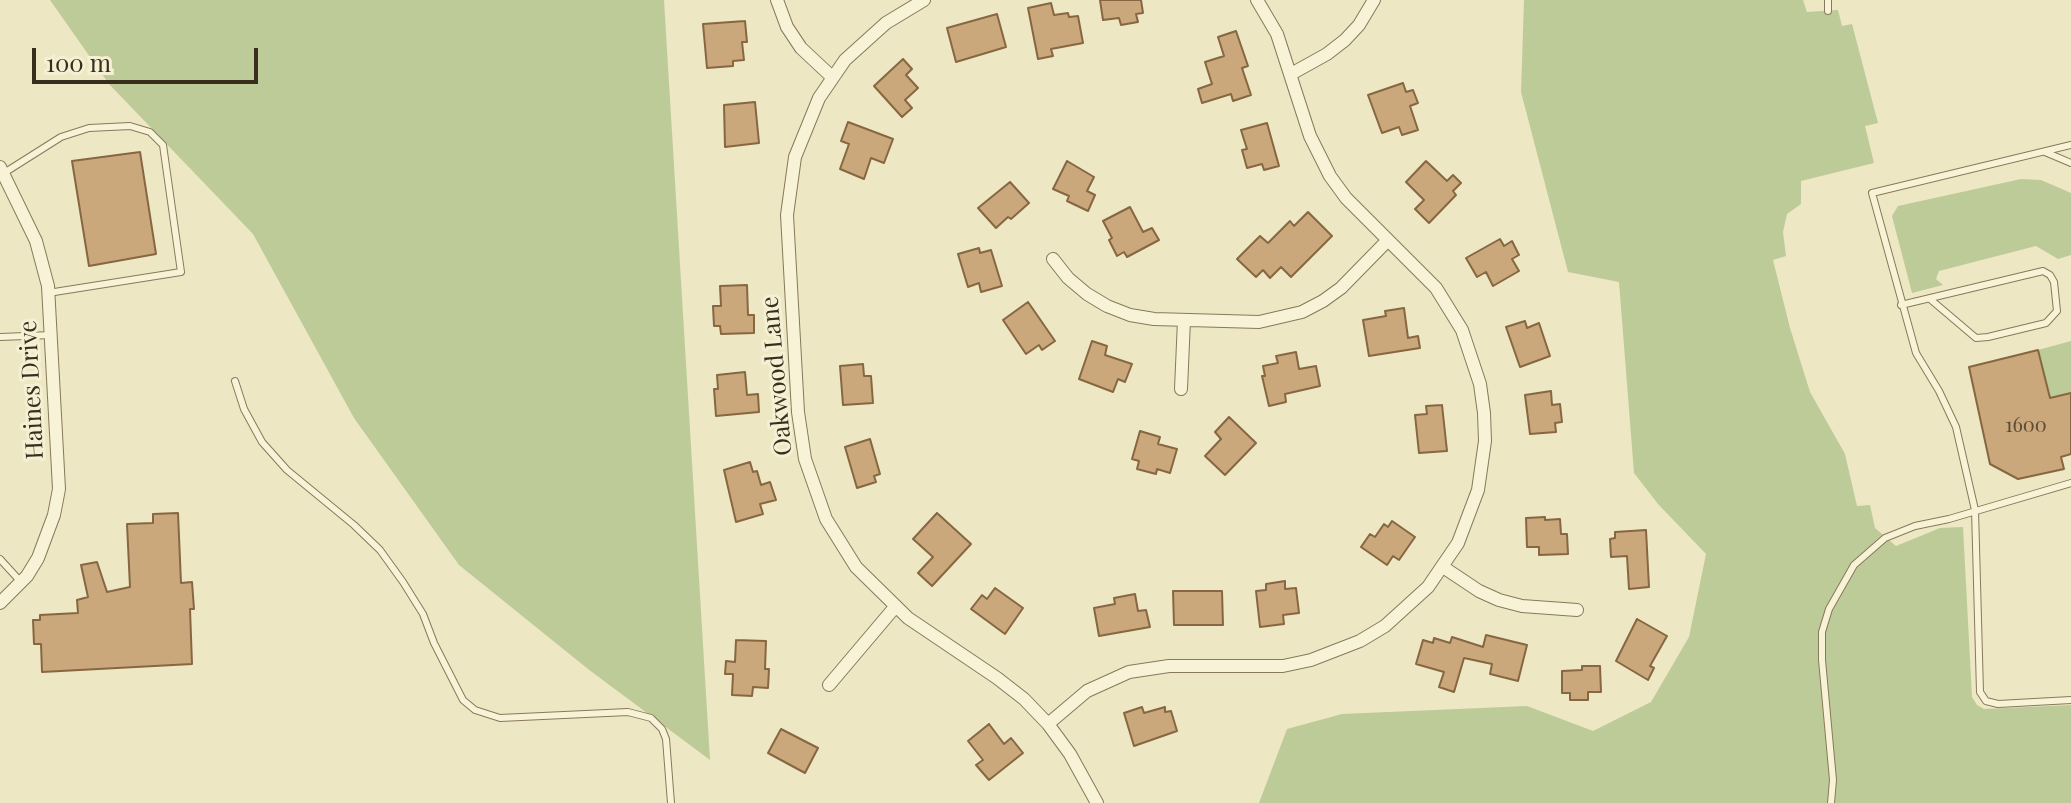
<!DOCTYPE html>
<style>
body{margin:0}
#map{position:relative;width:2071px;height:803px;overflow:hidden;background:#ede7c4;font-family:"Playfair Display",serif}
canvas{display:block}
.scale{position:absolute;left:32px;top:48px;width:226px;height:36px;box-sizing:border-box;border:4px solid #372e1e;border-top:0;padding-left:10px;font-size:24px;line-height:28px;white-space:nowrap;color:#372e1e;-webkit-text-stroke:6px #f5f0d3;paint-order:stroke}
</style>
<div id="map">
<canvas width="2071" height="803"></canvas>
<div class="scale">100 m</div>
</div>
<script>
const c = document.querySelector('canvas').getContext('2d');
c.lineJoin = 'round';
function paint(path, color) {
  c.fillStyle = color;
  c.fill(path, 'evenodd');
}
function shape(rows) {
  const path = new Path2D();
  for (const r of rows) {
    path.moveTo(r[0], r[1]);
    for (let i = 2; i < r.length; i += 2) path.lineTo(r[i], r[i + 1]);
  }
  return path;
}
function strokePath(path, color, width, dash) {
  c.strokeStyle = color;
  c.lineWidth = width;
  c.lineCap = dash ? 'butt' : 'round';
  c.setLineDash(dash || []);
  c.stroke(path);
}
function write(font, color, halo, rows, align = 'center') {
  c.font = font + ' "Playfair Display",serif';
  c.lineWidth = 6;
  c.setLineDash([]);
  c.textBaseline = 'middle';
  c.strokeStyle = halo;
  c.fillStyle = color;
  for (const [text, x, y, turn = 0] of rows) {
    c.save();
    c.translate(x, y);
    c.rotate((+turn || 0) * Math.PI / 180);
    c.textAlign = isNaN(turn) ? turn : align;
    if (halo) c.strokeText(text, 0, 0);
    c.fillText(text, 0, 0);
    c.restore();
  }
}
paint(shape([
 [50,0,664,0,710,760,588,669,459,565,354,418,253,234,109,84],
 [1524,0,1803,0,1807,12,1838,10,1842,26,1852,24,1878,123,1865,126,1874,163,1801,181,1801,204,1787,214,1783,232,1786,256,1773,260,1790,328,1810,392,1845,454,1857,506,1870,505,1875,528,1896,546,1940,528,1963,527,1972,697,1977,705,1984,709,2071,705,2071,803,1259,803,1287,729,1342,714,1527,706,1593,731,1651,702,1689,637,1706,554,1658,504,1634,473,1619,282,1568,272,1521,92],
 [2021,179,2041,180,2071,193,2071,255,2058,259,2036,246,1939,271,1936,279,1943,285,1912,293,1892,216,1898,206],
 [2071,341,2071,393,2050,398,2038,350]
]), '#bdcb98');
const building = shape([
 [1100,0,1141,0,1143,13,1136,14,1138,22,1121,25,1119,18,1103,20,1100,0],
 [1051,3,1054,15,1068,13,1069,17,1078,16,1083,43,1051,49,1053,56,1038,59,1028,8,1051,3],
 [997,14,1006,47,956,62,947,28,997,14],
 [745,21,747,42,742,42,744,60,733,61,733,66,707,68,703,24,745,21],
 [1236,31,1248,66,1242,68,1251,95,1233,101,1231,94,1202,103,1198,89,1212,84,1205,62,1224,56,1218,37,1236,31],
 [903,59,912,69,906,75,918,88,905,100,912,108,902,117,874,86,903,59],
 [1403,83,1406,92,1413,90,1418,103,1410,106,1418,130,1402,135,1399,127,1382,133,1368,95,1403,83],
 [755,102,759,143,725,147,724,105,755,102],
 [848,122,893,139,884,163,871,158,864,179,840,169,849,144,841,141,848,122],
 [1267,123,1279,166,1264,170,1262,164,1247,168,1242,150,1247,149,1241,130,1267,123],
 [140,152,156,254,89,266,72,161,140,152],
 [1067,161,1094,177,1087,191,1095,195,1088,211,1067,201,1069,196,1053,189,1067,161],
 [1426,161,1447,181,1453,175,1461,183,1453,191,1456,195,1429,223,1415,209,1424,200,1406,182,1426,161],
 [1010,182,1029,203,1011,219,1008,217,996,228,978,208,1010,182],
 [1130,207,1143,232,1152,228,1159,240,1127,257,1124,252,1117,256,1109,240,1112,238,1103,221,1130,207],
 [1308,212,1332,236,1291,277,1281,267,1270,278,1263,270,1256,277,1237,259,1260,236,1268,243,1290,221,1294,226,1308,212],
 [1500,239,1504,246,1512,241,1519,255,1512,259,1519,271,1493,286,1486,272,1477,277,1466,258,1500,239],
 [979,248,980,253,991,250,1002,286,981,292,979,283,968,287,958,254,979,248],
 [747,285,748,315,754,315,754,333,721,334,720,326,714,326,713,306,721,306,720,286,747,285],
 [1028,302,1055,341,1042,350,1039,345,1026,354,1003,320,1028,302],
 [1404,308,1408,338,1418,336,1420,348,1369,356,1363,320,1386,316,1385,311,1404,308],
 [1525,321,1527,328,1539,323,1550,356,1520,367,1506,327,1525,321],
 [1092,341,1107,346,1105,355,1132,364,1125,382,1118,379,1113,392,1079,379,1092,341],
 [2038,350,2050,398,2071,393,2071,454,2061,457,2064,469,2018,479,1990,464,1969,367,2038,350],
 [1296,352,1299,369,1316,366,1320,386,1285,394,1286,402,1269,406,1262,376,1265,376,1263,366,1278,363,1276,356,1296,352],
 [863,364,864,376,871,376,873,403,843,405,840,366,863,364],
 [745,372,747,395,758,394,759,412,716,416,714,389,718,389,717,375,745,372],
 [1551,391,1552,405,1560,404,1562,422,1555,423,1556,432,1530,434,1525,395,1551,391],
 [1442,405,1447,451,1419,453,1415,415,1427,414,1426,406,1442,405],
 [1229,417,1256,443,1225,475,1205,456,1221,439,1215,432,1229,417],
 [1140,431,1160,437,1158,444,1177,449,1170,473,1157,469,1156,474,1137,469,1139,461,1132,459,1140,431],
 [870,439,880,474,874,476,876,482,857,488,845,447,870,439],
 [750,462,753,472,757,471,761,485,770,482,776,500,760,504,763,514,736,522,724,470,750,462],
 [178,513,181,583,192,582,194,609,190,609,192,664,42,672,41,644,34,644,33,620,40,620,40,615,78,613,77,600,88,597,81,565,97,562,107,592,130,587,127,524,153,523,153,514,178,513],
 [937,513,971,544,932,586,918,573,933,557,913,539,937,513],
 [1545,517,1545,520,1560,519,1561,534,1567,534,1568,554,1539,555,1539,547,1527,547,1526,518,1545,517],
 [1392,521,1415,537,1399,560,1393,556,1387,565,1361,547,1370,534,1375,537,1384,524,1388,527,1392,521],
 [1646,530,1649,587,1629,589,1627,556,1611,557,1610,539,1615,538,1615,532,1646,530],
 [1285,581,1285,589,1296,588,1299,613,1283,615,1284,624,1260,627,1256,591,1266,590,1266,584,1285,581],
 [995,588,1023,608,1005,634,971,609,982,595,987,599,995,588],
 [1173,591,1222,591,1223,625,1174,625,1173,591],
 [1135,594,1138,611,1146,610,1150,627,1099,636,1094,608,1115,604,1114,598,1135,594],
 [1637,619,1667,636,1650,666,1654,668,1648,680,1616,661,1637,619],
 [1486,635,1527,645,1518,681,1490,674,1492,664,1464,658,1454,692,1439,687,1444,672,1416,664,1423,640,1433,643,1434,638,1450,643,1452,637,1483,647,1486,635],
 [736,640,766,641,765,669,769,669,768,688,753,687,752,696,732,695,733,674,725,674,726,661,735,662,736,640],
 [1582,666,1600,666,1601,692,1588,692,1588,700,1570,700,1570,693,1562,693,1562,671,1582,670,1582,666],
 [1142,707,1144,713,1165,707,1165,712,1171,711,1177,731,1134,746,1124,713,1142,707],
 [989,724,1004,744,1011,738,1023,753,989,780,976,765,983,760,968,741,989,724],
 [781,729,818,748,805,773,768,753,781,729]
]);
paint(building, '#caa87b');
strokePath(building, '#866741', 2);
const lane = shape([
 [1828,0,1828,11],
 [2071,145,1872,193,1916,353,1939,391,1956,427,1975,510,1980,692,1986,701,1998,704,2071,700],
 [2045,152,2071,163],
 [4,173,61,137,89,128,130,126,150,132,163,145,181,272,48,293],
 [1901,305,2043,271,2050,275,2054,282,2057,311,2046,323,1988,337,1976,338,1930,299],
 [0,337,51,335],
 [235,381,244,409,262,442,287,470,354,525,380,550,403,582,423,614,434,643,463,700,475,710,500,718,628,712,651,718,662,729,666,739,671,803],
 [0,559,21,582],
 [1831,803,1833,780,1822,660,1822,632,1829,609,1854,565,1885,538,1915,526,1949,519,2071,483]
]);
const street = shape([
 [777,0,787,27,801,48,832,77],
 [924,0,886,23,845,60,819,98,795,157,787,215,798,412,805,459,826,519,856,567,908,618,997,678,1024,699,1048,724,1070,754,1097,803],
 [1291,74,1327,54,1345,40,1359,25,1374,0],
 [0,167,36,241,48,286,59,489,54,515,38,558,27,576,0,603],
 [1053,259,1068,278,1087,294,1107,306,1130,315,1154,319,1259,322,1302,312,1323,301,1341,288,1388,240],
 [1181,389,1184,320],
 [1443,567,1479,591,1499,600,1522,606,1577,610],
 [829,685,895,607],
 [1048,724,1087,691,1129,672,1169,666,1283,666,1311,660,1360,641,1385,626,1428,587,1458,543,1478,490,1485,441,1484,413,1480,384,1462,330,1436,288,1346,198,1330,176,1310,136,1277,34,1257,0]
]);
strokePath(lane, '#87795b', 8);
strokePath(street, '#87795b', 14);
strokePath(lane, '#f8f3d7', 6);
strokePath(street, '#f8f3d7', 12);
write('20px', '#5c4c35', null, [
 ["1600",2026,426]
]);
write('24px', '#372e1e', '#f5f0d3', [
 ["Oakwood Lane",777,376,-95],
 ["Haines Drive",32,390,-93]
]);
</script>
